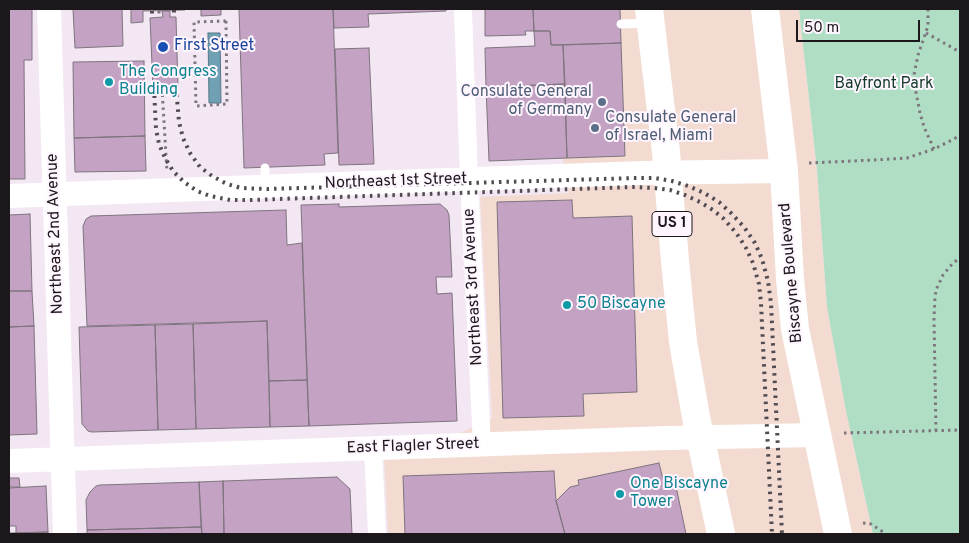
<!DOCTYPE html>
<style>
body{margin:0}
#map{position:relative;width:969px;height:543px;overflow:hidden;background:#f2e7f2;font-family:Overpass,sans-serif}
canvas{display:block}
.frame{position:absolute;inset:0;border:10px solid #1b171b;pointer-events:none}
.scale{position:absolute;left:796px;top:20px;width:124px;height:22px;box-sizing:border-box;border:2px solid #1b171b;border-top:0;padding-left:6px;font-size:15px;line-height:18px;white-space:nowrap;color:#1b171b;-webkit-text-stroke:4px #fef5fe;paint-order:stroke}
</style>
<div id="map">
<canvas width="969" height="543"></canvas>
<div class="frame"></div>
<div class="scale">50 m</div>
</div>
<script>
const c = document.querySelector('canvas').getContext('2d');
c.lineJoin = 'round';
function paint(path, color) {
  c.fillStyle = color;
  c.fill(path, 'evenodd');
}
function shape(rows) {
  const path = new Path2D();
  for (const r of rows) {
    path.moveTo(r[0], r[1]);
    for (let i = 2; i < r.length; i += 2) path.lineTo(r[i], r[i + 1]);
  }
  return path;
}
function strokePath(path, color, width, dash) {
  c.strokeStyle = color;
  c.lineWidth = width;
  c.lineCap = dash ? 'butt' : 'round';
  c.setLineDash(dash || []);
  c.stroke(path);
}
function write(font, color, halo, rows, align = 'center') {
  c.font = font + ' Overpass,sans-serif';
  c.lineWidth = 4;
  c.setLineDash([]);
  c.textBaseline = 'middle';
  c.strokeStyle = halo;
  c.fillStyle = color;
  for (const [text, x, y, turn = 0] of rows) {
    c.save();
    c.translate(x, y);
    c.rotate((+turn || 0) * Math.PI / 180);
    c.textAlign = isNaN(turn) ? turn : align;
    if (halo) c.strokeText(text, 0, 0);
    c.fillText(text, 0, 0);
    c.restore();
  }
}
paint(shape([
 [535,9,799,9,817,170,827,307,846,411,873,534,388,534,383,439,452,437,492,418,480,197,569,193]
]), '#f3dbd1');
paint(shape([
 [799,9,960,9,960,534,873,534,846,411,827,307,817,170]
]), '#afdec5');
const water = shape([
 [208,33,220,33,221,103,209,103,208,33]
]);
paint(water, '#6fa0b4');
strokePath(water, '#567786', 1);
const building = shape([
 [9,9,32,9,32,60,24,60,25,179,9,179,9,9],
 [73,9,122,9,123,46,75,48,73,9],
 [131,9,185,9,185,10,143,11,143,22,131,23,131,9],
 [201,9,221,9,221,15,201,16,201,9],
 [239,9,333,9,338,153,324,154,325,165,244,168,239,9],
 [333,9,446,9,446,11,368,14,369,27,334,28,333,9],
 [485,9,533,9,534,31,525,31,526,35,485,36,485,9],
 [533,9,620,9,621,43,551,45,550,31,534,31,533,9],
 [162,11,170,11,170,17,176,17,178,87,153,88,150,18,163,17,162,11],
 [534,31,550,31,551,45,563,45,565,84,486,87,485,48,535,46,534,31],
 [621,43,625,156,567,158,563,45,621,43],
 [369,48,374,164,339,165,335,49,369,48],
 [144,61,145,136,74,138,73,62,144,61],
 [565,84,567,158,489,161,486,87,565,84],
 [145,136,146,171,75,172,74,138,145,136],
 [572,200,573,218,632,216,637,392,583,394,584,416,503,418,497,202,572,200],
 [339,204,339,207,440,204,447,210,449,215,452,277,436,277,437,294,452,293,457,421,309,426,301,205,339,204],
 [286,210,287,245,302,243,307,380,269,381,267,321,87,326,83,226,86,219,91,216,286,210],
 [30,214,32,291,9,291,9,215,30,214],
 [9,291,32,291,34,326,9,327,9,291],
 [267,321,270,427,196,429,193,324,267,321],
 [193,324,196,429,158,430,155,325,193,324],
 [155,325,158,430,92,432,88,431,82,424,79,327,155,325],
 [34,326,37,434,9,435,9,327,34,326],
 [307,380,309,426,270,427,269,381,307,380],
 [659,463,663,479,674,477,686,534,565,534,556,501,570,487,579,485,578,480,659,463],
 [554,471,556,501,565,534,405,534,403,476,554,471],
 [337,477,350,489,352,534,224,534,223,481,337,477],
 [9,478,19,478,20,487,9,487,9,478],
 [223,481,224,534,202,534,199,482,223,481],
 [199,482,201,527,87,530,86,500,90,492,96,486,100,485,199,482],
 [46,486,48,532,16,533,16,526,9,526,9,488,46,486],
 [201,527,202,534,87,534,87,530,201,527],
 [48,532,48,534,9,534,9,533,48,532]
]);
paint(building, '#c3a2c3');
strokePath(building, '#7e747e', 1);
strokePath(shape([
 [928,9,928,26,918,55,914,75,915,87,920,113,924,127,934,149],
 [159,11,159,17],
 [226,21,227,104,196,106,194,22,226,21],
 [926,33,960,52],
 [162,88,167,172],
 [809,163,874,160,907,158,934,149,954,139,960,135],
 [936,431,934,319,935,297,936,290,943,275,953,263,960,258],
 [844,433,960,430],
 [863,523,871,524,886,534]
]), '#7d767d', 3, [2.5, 4]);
strokePath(shape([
 [621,24,648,23],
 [265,168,265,187]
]), '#fff', 9);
strokePath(shape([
 [463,9,469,179,482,445],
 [373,449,377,534]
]), '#fff', 18);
strokePath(shape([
 [49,9,65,534],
 [9,196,642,173,784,171],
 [9,461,666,438,817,435]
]), '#fff', 24);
strokePath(shape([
 [649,9,666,152,675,261,683,342,696,417,721,534],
 [765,9,784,171,790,279,795,329,838,534]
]), '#fff', 28);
strokePath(shape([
 [174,10,174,17],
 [152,11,152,18],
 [176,87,179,122,183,138,190,153,200,167,212,176,227,184,241,188,268,189,635,178,655,178,672,181,688,186,704,193,719,202,731,213,744,227,755,243,762,259,768,281,771,303,782,534],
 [154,88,156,129,159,144,165,158,173,171,184,182,197,191,210,196,230,200,249,200,635,187,654,188,670,190,685,195,700,202,713,210,724,219,737,234,746,248,753,263,759,284,761,303,772,534]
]), '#524c52', 4, [2.5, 5]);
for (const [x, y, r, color] of [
 [163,47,6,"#1a4fb4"],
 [109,82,5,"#0f9aa8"],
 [602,102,5,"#5c6f8a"],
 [595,128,5,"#5c6f8a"],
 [567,305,5,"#0f9aa8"],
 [620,494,5,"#0f9aa8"]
]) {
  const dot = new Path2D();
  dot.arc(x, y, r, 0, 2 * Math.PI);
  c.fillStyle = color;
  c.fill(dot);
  strokePath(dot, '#fef5fe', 2);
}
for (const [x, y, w] of [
 [672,224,40]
]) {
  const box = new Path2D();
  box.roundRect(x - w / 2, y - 12.5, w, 25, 4);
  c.fillStyle = '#fef5fe';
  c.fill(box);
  strokePath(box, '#1b171b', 1);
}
write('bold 15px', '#1b171b', null, [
 ["US 1",672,224]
]);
write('16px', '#164399', '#fef5fe', [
 ["First Street",174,47]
], 'left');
write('16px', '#0d838f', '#fef5fe', [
 ["The Congress",119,73],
 ["Building",119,91],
 ["50 Biscayne",577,305],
 ["One Biscayne",630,485],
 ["Tower",630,503]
], 'left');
write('16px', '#123928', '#fef5fe', [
 ["Bayfront Park",884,85]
]);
write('16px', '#4e5e75', '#fef5fe', [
 ["Consulate General",592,93],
 ["of Germany",592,111],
 ["Consulate General",605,119,"left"],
 ["of Israel, Miami",605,137,"left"]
], 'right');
write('16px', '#1b171b', '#fef5fe', [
 ["Northeast 1st Street",396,182,-2],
 ["Northeast 2nd Avenue",56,234,-92],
 ["Biscayne Boulevard",792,273,-95],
 ["Northeast 3rd Avenue",474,287,-93],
 ["East Flagler Street",413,447,-2]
]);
</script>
